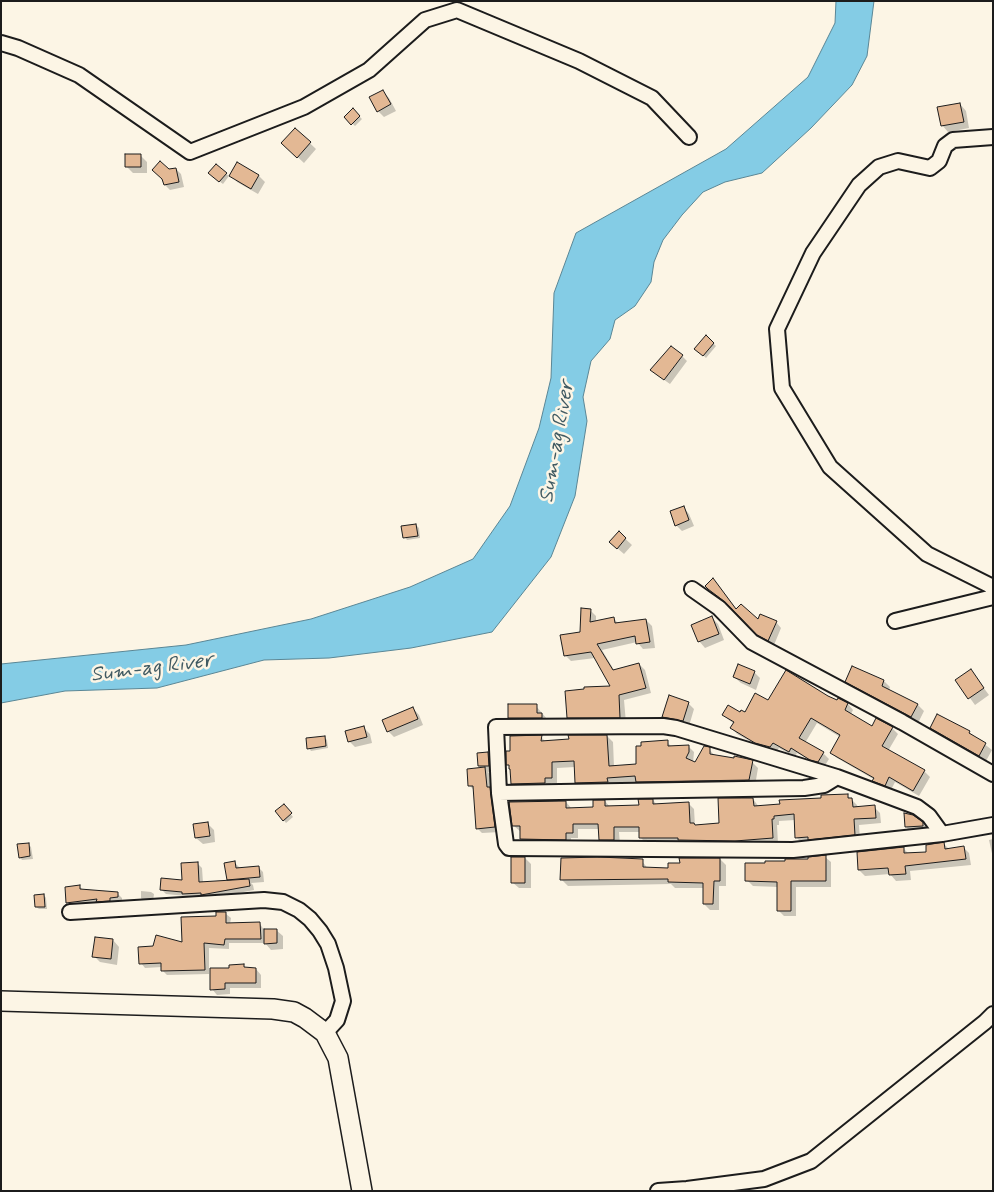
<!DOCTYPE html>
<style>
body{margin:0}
#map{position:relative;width:994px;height:1192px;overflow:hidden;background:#fcf5e5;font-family:Mynerve,sans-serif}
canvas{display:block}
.frame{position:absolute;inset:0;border:2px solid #1c1c1c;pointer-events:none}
</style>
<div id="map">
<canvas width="994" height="1192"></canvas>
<div class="frame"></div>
</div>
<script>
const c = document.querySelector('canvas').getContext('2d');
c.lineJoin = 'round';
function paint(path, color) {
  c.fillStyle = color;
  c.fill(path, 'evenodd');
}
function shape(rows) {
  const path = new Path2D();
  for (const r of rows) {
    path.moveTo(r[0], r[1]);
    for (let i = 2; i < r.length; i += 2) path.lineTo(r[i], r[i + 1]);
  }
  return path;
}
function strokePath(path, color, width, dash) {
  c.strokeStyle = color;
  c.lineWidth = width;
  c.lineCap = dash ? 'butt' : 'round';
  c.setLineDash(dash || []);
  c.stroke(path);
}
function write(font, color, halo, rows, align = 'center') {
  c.font = font + ' Mynerve,sans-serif';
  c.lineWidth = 5;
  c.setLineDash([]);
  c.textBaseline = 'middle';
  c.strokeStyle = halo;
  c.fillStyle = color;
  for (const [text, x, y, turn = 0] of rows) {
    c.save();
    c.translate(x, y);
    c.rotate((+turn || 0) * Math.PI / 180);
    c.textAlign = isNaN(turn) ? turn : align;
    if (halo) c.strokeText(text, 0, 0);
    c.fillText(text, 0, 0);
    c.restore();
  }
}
const water = shape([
 [836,1,874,1,867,56,852,85,811,128,762,173,725,182,703,192,682,215,663,240,654,262,651,282,635,306,615,320,610,339,591,361,583,397,587,421,575,496,551,557,492,632,411,648,329,658,264,660,157,688,65,691,1,703,1,664,186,645,311,619,410,587,473,559,510,506,539,428,551,378,554,293,576,233,726,149,808,77,835,23,836,1]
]);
paint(water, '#84cce5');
strokePath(water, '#5a8695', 1);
paint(shape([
 [382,91,389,98,396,111,384,117,378,111],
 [960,104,966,111,969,128,948,132,942,125],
 [353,110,362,119,355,126,346,117],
 [295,129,316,149,304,163,289,149],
 [140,155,147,162,147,173,133,173,127,167],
 [238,164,259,176,265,182,258,194,237,182,231,175],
 [176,169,181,174,184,187,170,190,165,185,169,170],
 [226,174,229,176,223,184,212,176],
 [706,337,716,346,706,358,696,348],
 [682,356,687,361,670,384,657,375],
 [683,507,689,514,694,526,682,531,676,525],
 [416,525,419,528,420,538,407,540,405,537],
 [619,533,632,545,624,554,617,548],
 [718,585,737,610,759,621,776,622,781,628,774,645,764,640,732,607,709,589],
 [590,610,596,616,596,622,613,618,619,624,646,620,652,626,655,648,643,649,637,642,602,650,614,670,639,664,645,670,651,693,624,700,626,723,574,723,568,717,612,687,595,658,571,661,565,655,582,633],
 [712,618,718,624,724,640,705,648,699,641],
 [853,668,884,681,890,687,889,690,918,705,924,711,918,723,853,688,847,682],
 [971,671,989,695,975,705,957,680],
 [754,672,760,678,756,690,741,683,734,677],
 [828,697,838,702,839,700,848,704,853,710,851,714,873,727,892,728,898,734,888,751,924,771,930,777,919,796,895,782,891,790,881,787,875,780,837,758,831,753,840,737,817,723,805,743,823,753,829,759,824,767,797,753,795,757,779,748,776,752,762,748,737,734,732,728,734,724,723,715,745,714,768,702],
 [688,703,694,709,689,726,670,723,664,717],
 [536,706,547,719,547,722,514,723,509,718],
 [413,708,419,715,423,725,394,737,388,731],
 [931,727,969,732,992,750,986,761,938,734],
 [364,728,370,734,372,743,355,747,349,741],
 [607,736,613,742,614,767,637,766,667,742,672,747,688,746,694,752,693,763,695,764,709,749,715,756,752,762,758,768,755,786,643,788,638,782,613,784,613,788,582,789,576,782,575,767,557,768,557,783,551,783,551,789,518,790,512,784,510,766,508,764,511,752,541,737,546,742],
 [324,737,327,740,328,748,311,751,309,748],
 [488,753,494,760,495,771,488,772,490,774,492,791,495,794,500,832,482,833,477,828,475,791,470,786,482,769,479,766],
 [847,795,857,805,858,808,874,807,880,813,881,823,859,825,860,840,802,843,796,837,795,820,779,821,779,825,777,825,778,844,646,843,640,837,640,832,619,832,620,845,606,845,600,839,600,829,578,829,578,838,571,838,571,845,527,845,521,839,521,832,514,826,566,802,572,809,594,808,605,801,610,807,640,806,653,800,657,805,688,803,694,809,695,826,721,825,753,799,759,807],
 [284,805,293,817,286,823,277,811],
 [207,823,214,830,215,842,203,844,196,838],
 [922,823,928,830,912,833,906,827],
 [993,839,993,858,989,840],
 [28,844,31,847,33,859,22,860,20,857],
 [944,844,950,850,963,847,969,853,971,865,910,871,911,880,896,881,890,874,865,876,859,870,903,848,909,854,927,853],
 [825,857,831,862,831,887,796,887,796,916,784,916,778,910,778,887,753,886,747,880,809,860],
 [525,858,531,864,531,888,519,888,512,882],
 [720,859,726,865,726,886,719,886,719,910,710,910,704,904,704,888,675,888,671,884,568,886,562,880,642,861,648,869,669,869,681,864],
 [235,863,240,868,258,867,263,872,264,882,251,883,253,885,254,890,207,899,188,898,186,896,166,894,161,889,183,881,198,864,202,868,203,883,230,881,228,880],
 [80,887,83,890,117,893,122,898,122,902,115,902,115,905,72,907,68,902],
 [141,891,151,892,154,894,153,901,143,901,141,898],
 [44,895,46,898,47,909,39,909,36,907],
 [226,914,231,918,230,924,260,924,264,930,276,930,283,936,283,949,271,950,265,943,229,943,229,949,209,948,209,974,167,975,162,970,162,967,145,968,141,963,183,943,217,918],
 [96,938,113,940,119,947,117,965,100,962,94,956],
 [243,965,247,969,256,969,261,975,261,988,230,988,230,994,217,995,212,989,230,969]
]), '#0003');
const building = shape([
 [383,90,391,104,377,112,369,97,383,90],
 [960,103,964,122,941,126,937,107,960,103],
 [353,108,360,116,351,125,344,117,353,108],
 [295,128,311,142,297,158,281,143,295,128],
 [125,154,141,154,141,167,125,167,125,154],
 [160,161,169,169,176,168,179,182,164,185,162,179,152,170,160,161],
 [237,162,259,175,251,189,229,176,237,162],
 [216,164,227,173,219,182,208,173,216,164],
 [706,335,714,343,703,356,694,349,706,335],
 [671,346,683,355,664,380,650,370,671,346],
 [684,506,689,520,675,526,670,511,684,506],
 [416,524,418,536,403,538,401,526,416,524],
 [619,531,626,538,617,549,609,542,619,531],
 [713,578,736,609,741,604,758,619,760,614,777,621,768,641,757,635,725,602,708,589,705,586,713,578],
 [581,608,591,609,590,622,614,617,615,623,646,619,650,642,636,644,635,636,597,644,613,670,639,663,646,688,619,695,620,718,567,718,565,691,584,689,584,687,610,686,591,652,564,656,560,635,580,632,581,608],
 [712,616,719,634,698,642,691,625,712,616],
 [738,664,755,671,750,684,733,677,738,664],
 [852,666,884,680,882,686,918,704,911,717,845,682,852,666],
 [971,669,984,688,968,699,955,680,971,669],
 [786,670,828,696,837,700,838,698,848,703,845,710,872,726,876,718,893,727,882,746,925,770,913,791,889,777,885,786,872,781,874,778,830,753,840,735,811,718,799,738,824,752,818,762,810,760,791,748,789,752,773,743,770,747,755,743,730,728,734,722,722,715,728,705,740,712,741,710,745,712,755,693,768,700,786,670],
 [669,695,689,702,683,721,662,717,669,695],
 [508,704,537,704,537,713,542,713,542,718,508,718,508,704],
 [413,707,418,719,387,732,382,720,413,707],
 [937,714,970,731,969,733,986,743,979,756,930,728,937,714],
 [364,726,367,737,348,742,345,731,364,726],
 [542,735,541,741,569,739,568,735,607,735,609,766,636,764,636,746,641,746,641,742,668,740,668,746,689,745,689,752,686,758,695,762,704,746,710,747,710,754,734,758,734,756,753,760,749,780,636,782,635,776,607,778,608,782,575,783,574,761,552,762,552,778,545,778,545,783,511,784,510,769,509,769,509,765,506,765,506,751,510,751,510,736,542,735],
 [325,736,326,746,307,749,306,738,325,736],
 [488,752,489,766,478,766,477,753,488,752],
 [485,767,487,787,490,787,495,827,476,829,473,786,468,786,467,769,485,767],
 [848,794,848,798,852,798,853,807,875,805,876,818,854,819,855,835,808,840,808,837,795,838,794,814,774,816,774,819,772,819,773,838,735,841,678,840,678,838,639,838,639,827,614,827,614,840,599,840,598,824,573,824,573,833,566,833,566,840,520,839,520,826,512,826,509,802,566,801,566,808,593,807,593,800,605,800,605,806,639,805,638,799,653,799,653,804,689,802,690,823,694,823,695,825,719,823,718,798,753,798,754,806,780,804,779,800,821,798,821,795,848,794],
 [284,804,292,813,283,821,275,811,284,804],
 [904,813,913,815,923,822,923,826,905,827,904,813],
 [208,822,210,836,195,838,193,824,208,822],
 [944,842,945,849,964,846,966,859,905,866,906,874,889,875,888,868,858,870,857,852,904,847,904,853,926,852,926,845,944,842],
 [29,843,30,856,19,858,17,844,29,843],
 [826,855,826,881,791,881,791,911,777,911,777,882,745,881,745,863,765,863,765,861,785,861,785,859,808,859,808,857,826,855],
 [511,857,525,857,525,883,511,883,511,857],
 [599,857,643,859,643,867,668,868,668,863,680,863,679,858,720,858,720,881,714,881,713,904,703,904,703,883,668,882,668,879,560,880,561,858,599,857],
 [235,861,236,868,259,866,260,877,227,880,224,863,235,861],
 [198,862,199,882,249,879,250,886,201,895,201,893,182,894,182,892,160,890,161,878,182,880,181,863,198,862],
 [80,885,80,889,118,892,118,897,110,898,110,901,96,902,97,899,66,903,65,887,80,885],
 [44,894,45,907,35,907,34,895,44,894],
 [216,912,226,912,226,923,260,922,261,939,225,939,224,945,204,943,205,970,161,971,161,963,139,964,138,947,153,946,156,935,182,942,181,917,216,916,216,912],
 [264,929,277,929,277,943,264,944,264,929],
 [95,937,113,939,111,959,92,957,95,937],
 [244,964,244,967,256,968,256,983,225,983,225,989,210,990,210,968,229,968,229,965,244,964]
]);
paint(building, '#e3b894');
strokePath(building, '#1c1c1c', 1);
const street = shape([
 [1,43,18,48,79,75,190,152,304,107,369,70,425,20,457,10,579,61,652,98,689,137],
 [993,137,953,140,945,146,939,161,930,168,898,161,879,167,859,185,813,253,777,329,782,388,830,467,927,554,993,587],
 [692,589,719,608,752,642,902,722,993,774],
 [895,621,993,597],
 [499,793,804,788,824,785,837,777],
 [942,834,929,816,917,807,837,777,676,728,663,726,496,727,499,793,506,844,509,848,793,850,942,834,993,825],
 [70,912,264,900,283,902,299,910,310,919,320,931,328,944,336,968,343,1001,337,1020,325,1033],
 [658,1191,687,1189,764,1179,811,1161,985,1022,993,1014]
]);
const secondary = shape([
 [1,1001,273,1009,294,1012,305,1018,325,1033,338,1058,362,1191]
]);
strokePath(street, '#1c1c1c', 18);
strokePath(secondary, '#1c1c1c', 22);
strokePath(street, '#fcf5e5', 14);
strokePath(secondary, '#fcf5e5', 19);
write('italic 21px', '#405a62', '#fcf5e5', [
 ["Sum-ag River",558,442,-80],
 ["Sum-ag River",152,669,-7]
]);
</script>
